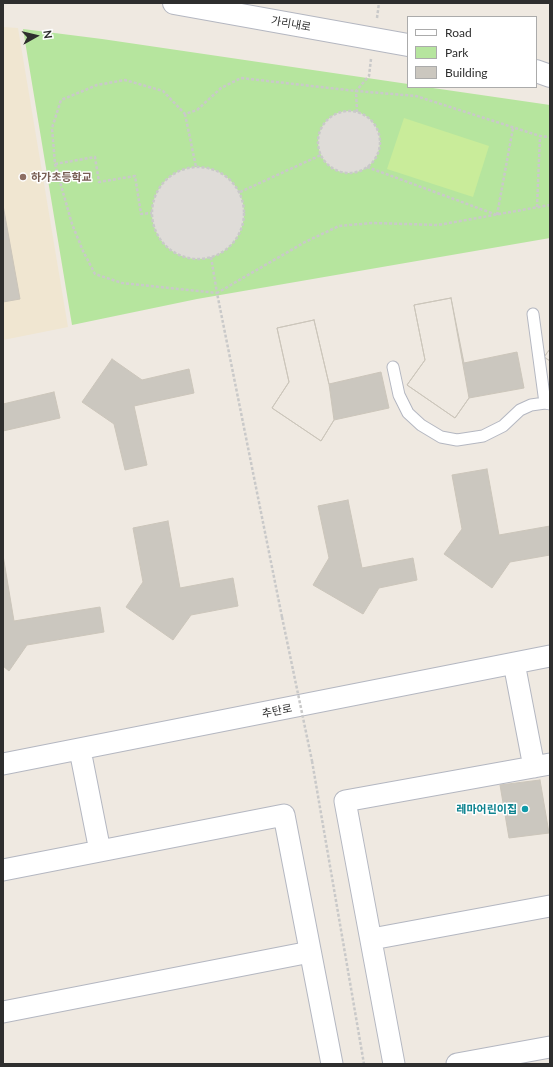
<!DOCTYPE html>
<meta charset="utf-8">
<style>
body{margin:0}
#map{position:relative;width:553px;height:1067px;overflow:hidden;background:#efe9e1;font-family:Lato,sans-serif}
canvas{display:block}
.frame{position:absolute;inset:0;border:4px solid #2e2e2e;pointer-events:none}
.legend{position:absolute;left:407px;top:16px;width:130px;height:72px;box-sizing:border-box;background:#fff;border:1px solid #ababab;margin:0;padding:5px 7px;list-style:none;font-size:12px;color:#2e2e2e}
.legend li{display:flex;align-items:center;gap:8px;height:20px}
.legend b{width:20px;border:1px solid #ababab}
.north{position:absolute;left:16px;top:16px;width:40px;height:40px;-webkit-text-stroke:3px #fff;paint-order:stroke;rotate:82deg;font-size:11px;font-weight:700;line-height:16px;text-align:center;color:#2e2e2e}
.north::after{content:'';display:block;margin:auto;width:14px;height:18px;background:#2e2e2e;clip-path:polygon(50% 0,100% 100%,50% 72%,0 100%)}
</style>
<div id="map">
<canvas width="553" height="1067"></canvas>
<div class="frame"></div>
<ul class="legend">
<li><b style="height:5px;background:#fff"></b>Road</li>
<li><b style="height:11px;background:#b6e59e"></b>Park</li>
<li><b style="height:11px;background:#cbc7bf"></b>Building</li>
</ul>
<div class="north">N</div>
</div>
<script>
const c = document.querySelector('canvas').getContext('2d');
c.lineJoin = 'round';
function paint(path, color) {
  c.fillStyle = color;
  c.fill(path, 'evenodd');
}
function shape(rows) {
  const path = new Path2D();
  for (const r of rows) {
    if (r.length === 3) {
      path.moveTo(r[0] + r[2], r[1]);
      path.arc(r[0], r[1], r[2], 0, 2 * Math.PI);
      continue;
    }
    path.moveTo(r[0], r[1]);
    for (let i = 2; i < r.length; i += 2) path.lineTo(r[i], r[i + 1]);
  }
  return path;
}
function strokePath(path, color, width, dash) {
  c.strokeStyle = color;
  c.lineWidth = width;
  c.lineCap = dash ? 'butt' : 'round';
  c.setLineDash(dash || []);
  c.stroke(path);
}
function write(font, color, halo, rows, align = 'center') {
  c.font = font + ' Lato,"Noto Sans KR",sans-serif';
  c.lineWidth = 3;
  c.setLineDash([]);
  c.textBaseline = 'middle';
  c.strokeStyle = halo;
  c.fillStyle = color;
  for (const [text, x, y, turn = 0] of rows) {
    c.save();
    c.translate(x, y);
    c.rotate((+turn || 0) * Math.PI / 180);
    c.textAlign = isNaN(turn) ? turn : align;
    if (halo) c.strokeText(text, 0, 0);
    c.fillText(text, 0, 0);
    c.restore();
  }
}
paint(shape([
 [3,27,18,28,68,327,3,340]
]), '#f0e6d1');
paint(shape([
 [23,29,102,39,408,84,408,87,426,87,550,105,550,238,197,299,72,325]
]), '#b6e59e');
paint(shape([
 [404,118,489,146,473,197,387,169]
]), '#c9ec9a');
paint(shape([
 [349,142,31],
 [198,213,46]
]), '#dfdcd8');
const building = shape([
 [3,205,20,299,3,302,3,205],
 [451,298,464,363,517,352,524,388,469,398,455,418,407,385,425,360,414,305,451,298],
 [451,298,469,398,455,418,407,385,425,360,414,305,451,298],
 [314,320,329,384,381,372,389,408,334,420,321,441,272,408,289,382,277,328,314,320],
 [314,320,329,384,334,420,321,441,272,408,289,382,277,328,314,320],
 [550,349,550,361,544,357,550,349],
 [550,349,550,361,544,357,550,349],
 [112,359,142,380,189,369,194,393,134,406,147,465,125,470,114,424,82,402,112,359],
 [54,392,60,418,3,431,3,404,54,392],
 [487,469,499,535,550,526,550,555,510,562,492,588,444,554,462,529,452,475,487,469],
 [348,500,362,568,413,558,417,580,379,588,363,614,313,585,329,558,318,506,348,500],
 [168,521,180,588,233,578,238,606,191,615,173,640,126,607,143,582,133,528,168,521],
 [3,555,14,621,100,607,104,632,27,645,9,671,3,666,3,555],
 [540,780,549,833,509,838,500,785,540,780]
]);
paint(building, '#cbc7bf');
strokePath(building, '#cbc5ba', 1);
const lane = shape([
 [533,314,545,403],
 [393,367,399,395,408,413,421,425,441,437,457,440,483,436,503,426,520,410,531,405,545,403,550,404]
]);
const street = shape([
 [514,663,534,767],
 [80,750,100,851],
 [3,764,550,656],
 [3,870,284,815,332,1064],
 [372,939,550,906],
 [3,1012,310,952],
 [394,1064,345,801,550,764],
 [457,1064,550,1047]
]);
const secondary = shape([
 [174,3,408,45],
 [536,71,550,76]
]);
strokePath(lane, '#b4b7c1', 13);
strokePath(street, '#b4b7c1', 23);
strokePath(secondary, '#b4b7c1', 24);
strokePath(shape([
 [377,18,379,3],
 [349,142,31],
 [357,112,356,91,369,76,371,59],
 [185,114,196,167],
 [55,164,95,157,99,182,135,176,141,214,152,213],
 [198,213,46],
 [367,167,497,215],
 [240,192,321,155],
 [537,207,540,136],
 [497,215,513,128],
 [211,257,217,293,122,283,95,274,83,251,72,224,55,164,52,128,61,100,97,85,125,80,163,91,185,114,197,110,221,88,241,78,356,91,416,96,540,136,550,137],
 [282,617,217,293,305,242,339,226,372,223,438,225,550,205],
 [312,761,364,1064]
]), '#c9c9c9', 2.5, [3, 2]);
strokePath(lane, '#fff', 11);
strokePath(street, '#fff', 21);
strokePath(secondary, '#fff', 22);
strokePath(shape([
 [282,617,312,761]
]), '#c9c9c9', 2.5, [3, 2]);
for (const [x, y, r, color] of [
 [23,177,4,"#8d6e63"],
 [525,809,4,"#0f9aa8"]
]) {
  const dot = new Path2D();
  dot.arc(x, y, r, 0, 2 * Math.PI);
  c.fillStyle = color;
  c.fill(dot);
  strokePath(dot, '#fff', 1.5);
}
write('11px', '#2e2e2e', '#fff', [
 ["가리내로",291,24,10],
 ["추탄로",277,711,-11]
]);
write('bold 11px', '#785e54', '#fff', [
 ["하가초등학교",31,177]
], 'left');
write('bold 11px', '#0d838f', '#fff', [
 ["레마어린이집",517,809]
], 'right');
</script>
